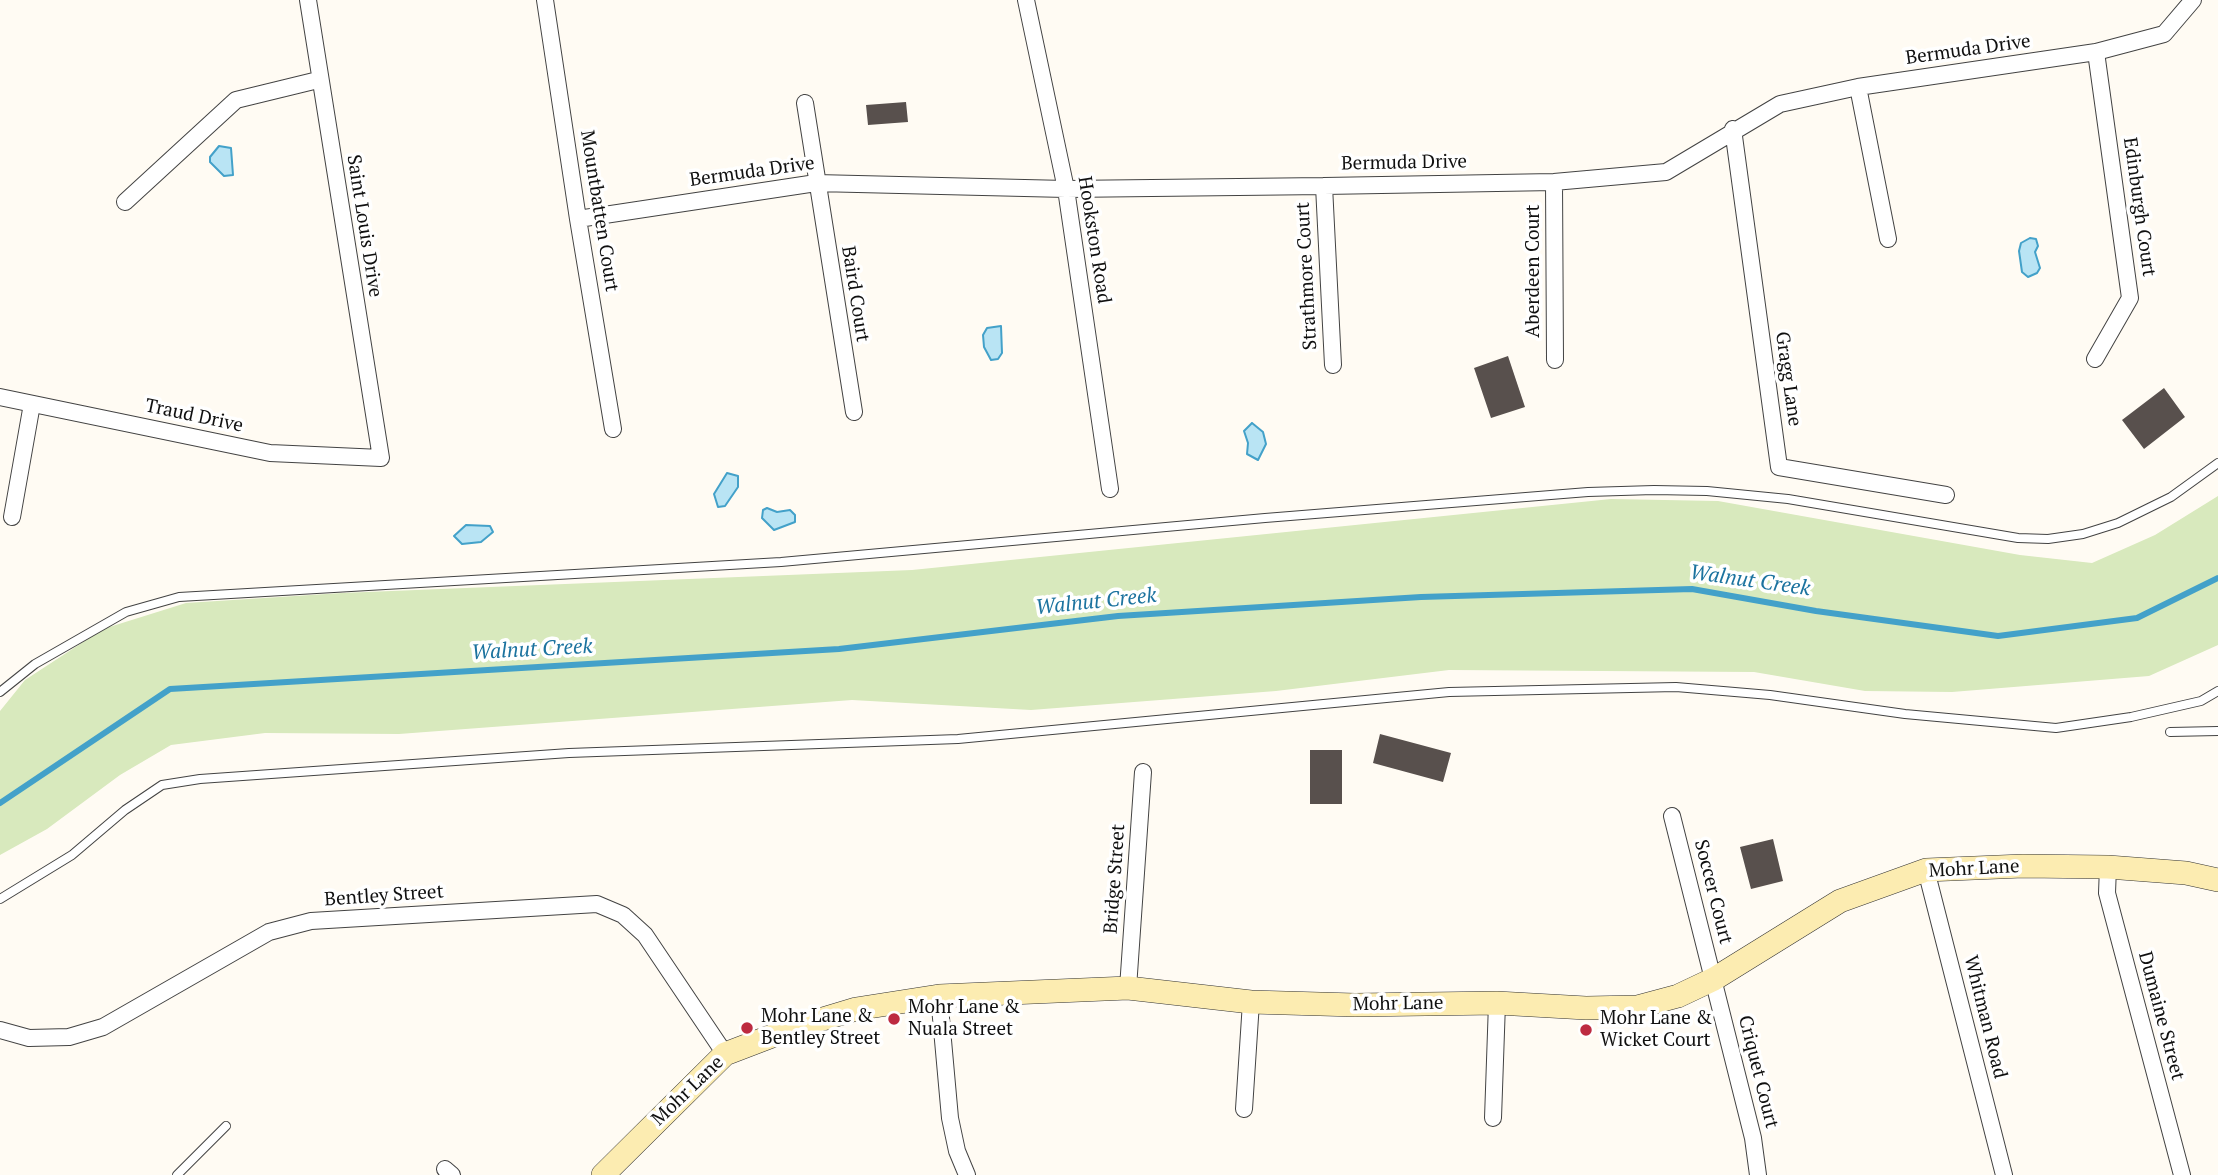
<!DOCTYPE html>
<style>
body{margin:0}
canvas{display:block;background:#fffbf3}
</style>
<canvas width="2218" height="1175"></canvas>
<script>
const c = document.querySelector('canvas').getContext('2d');
c.lineJoin = 'round';
function paint(path, color) {
  c.fillStyle = color;
  c.fill(path, 'evenodd');
}
function shape(rows) {
  const path = new Path2D();
  for (const r of rows) {
    path.moveTo(r[0], r[1]);
    for (let i = 2; i < r.length; i += 2) path.lineTo(r[i], r[i + 1]);
  }
  return path;
}
function strokePath(path, color, width, dash) {
  c.strokeStyle = color;
  c.lineWidth = width;
  c.lineCap = dash ? 'butt' : 'round';
  c.setLineDash(dash || []);
  c.stroke(path);
}
function write(font, color, halo, rows, align = 'center') {
  c.font = font + ' "PT Serif",serif';
  c.lineWidth = 7;
  c.setLineDash([]);
  c.textBaseline = 'middle';
  c.strokeStyle = halo;
  c.fillStyle = color;
  for (const [text, x, y, turn = 0] of rows) {
    c.save();
    c.translate(x, y);
    c.rotate((+turn || 0) * Math.PI / 180);
    c.textAlign = isNaN(turn) ? turn : align;
    if (halo) c.strokeText(text, 0, 0);
    c.fillText(text, 0, 0);
    c.restore();
  }
}
paint(shape([
 [2218,496,2218,645,2149,676,1952,692,1865,691,1754,672,1449,670,1276,691,1031,710,852,700,399,734,265,733,171,745,120,775,47,829,0,855,0,711,25,680,103,629,186,603,342,593,912,570,1611,499,1718,501,2020,555,2092,563,2155,535]
]), '#d8e9bd');
const water = shape([
 [219,146,231,148,233,175,224,176,210,162,210,157,219,146],
 [2030,238,2036,239,2038,246,2035,252,2040,268,2037,273,2028,277,2022,272,2019,251,2021,243,2030,238],
 [1001,326,1002,353,998,359,991,360,984,347,983,335,987,328,1001,326],
 [1252,423,1263,432,1266,444,1258,460,1247,454,1248,443,1244,431,1252,423],
 [727,473,738,476,738,487,725,506,718,507,714,494,727,473],
 [767,508,777,512,790,510,795,515,795,522,774,530,762,518,763,510,767,508],
 [466,525,490,526,493,532,481,542,462,544,454,536,466,525]
]);
paint(water, '#b9e4f4');
strokePath(water, '#43a1c9', 2);
strokePath(shape([
 [0,803,170,689,839,649,1118,616,1421,597,1692,589,1816,611,1998,636,2137,618,2218,578]
]), '#43a1c9', 6);
paint(shape([
 [906,102,908,122,868,125,866,105],
 [1508,356,1525,407,1491,418,1474,368],
 [2164,388,2185,417,2144,449,2122,420],
 [1380,734,1451,753,1443,782,1373,763],
 [1310,750,1342,750,1342,804,1310,804],
 [1773,839,1783,881,1751,889,1740,847]
]), '#58504d');
const lane = shape([
 [0,692,35,664,126,612,179,597,781,562,1265,518,1588,492,1654,490,1707,491,1788,499,2018,538,2048,539,2083,534,2118,523,2171,497,2218,463],
 [2170,732,2218,731],
 [0,899,72,855,125,810,162,785,200,779,569,753,958,739,1449,692,1676,687,1770,695,1905,714,2056,728,2131,717,2201,701,2218,691],
 [177,1175,226,1126]
]);
const street = shape([
 [545,0,578,219,613,429],
 [1026,0,1066,189,1110,489],
 [1858,87,1888,239],
 [805,103,854,412],
 [1733,129,1779,467,1946,495],
 [1554,182,1555,360],
 [1324,186,1333,365],
 [125,202,236,100,318,80],
 [578,219,816,183,1066,189,1324,186,1554,182,1666,172,1780,104,1858,87,2096,52,2164,34,2193,0],
 [2095,359,2130,298,2096,52],
 [0,397,270,453,381,458,308,0],
 [12,517,32,404],
 [1672,816,1753,1138,1758,1175],
 [2108,867,2107,893,2182,1175],
 [1926,870,2004,1175],
 [1128,988,1143,772],
 [939,996,950,1118,957,1151,967,1175],
 [0,1030,29,1038,69,1037,103,1027,269,932,311,921,597,904,623,915,645,935,725,1054],
 [1244,1109,1251,1002],
 [1493,1118,1497,1003],
 [445,1169,452,1175]
]);
const secondary = shape([
 [603,1175,725,1054,793,1028,856,1009,939,996,1128,988,1251,1002,1355,1005,1497,1003,1586,1008,1637,1007,1678,996,1714,979,1840,901,1926,870,2023,866,2108,867,2186,873,2218,880]
]);
strokePath(lane, '#434343', 10);
strokePath(street, '#434343', 18);
strokePath(secondary, '#323232', 24);
strokePath(lane, '#fff', 8);
strokePath(street, '#fff', 16);
strokePath(secondary, '#fcecb1', 23);
for (const [x, y, r, color] of [
 [894,1019,7,"#bd2b41"],
 [747,1028,7,"#bd2b41"],
 [1586,1030,7,"#bd2b41"]
]) {
  const dot = new Path2D();
  dot.arc(x, y, r, 0, 2 * Math.PI);
  c.fillStyle = color;
  c.fill(dot);
  strokePath(dot, '#fff', 2.5);
}
write('19px', '#101010', '#fff', [
 ["Bermuda Drive",1968,50,-8],
 ["Bermuda Drive",1404,163,-1],
 ["Bermuda Drive",752,172,-8],
 ["Edinburgh Court",2139,207,82],
 ["Mountbatten Court",599,211,81],
 ["Saint Louis Drive",364,226,81],
 ["Hookston Road",1094,240,81],
 ["Aberdeen Court",1534,271,-90],
 ["Strathmore Court",1307,276,-93],
 ["Baird Court",855,294,81],
 ["Gragg Lane",1788,379,82],
 ["Traud Drive",194,416,12],
 ["Mohr Lane",1974,869,-3],
 ["Bridge Street",1115,879,-86],
 ["Soccer Court",1713,892,76],
 ["Bentley Street",384,896,-4],
 ["Mohr Lane",1398,1004,-1],
 ["Dumaine Street",2161,1016,75],
 ["Whitman Road",1985,1017,76],
 ["Criquet Court",1758,1072,76],
 ["Mohr Lane",688,1091,-44]
]);
write('19px', '#101010', '#fff', [
 ["Mohr Lane &",908,1008],
 ["Nuala Street",908,1030],
 ["Mohr Lane &",761,1017],
 ["Bentley Street",761,1039],
 ["Mohr Lane &",1600,1019],
 ["Wicket Court",1600,1041]
], 'left');
write('italic 21px', '#1c739f', '#fff', [
 ["Walnut Creek",1750,581,8],
 ["Walnut Creek",1096,602,-6],
 ["Walnut Creek",532,650,-3]
]);
</script>
